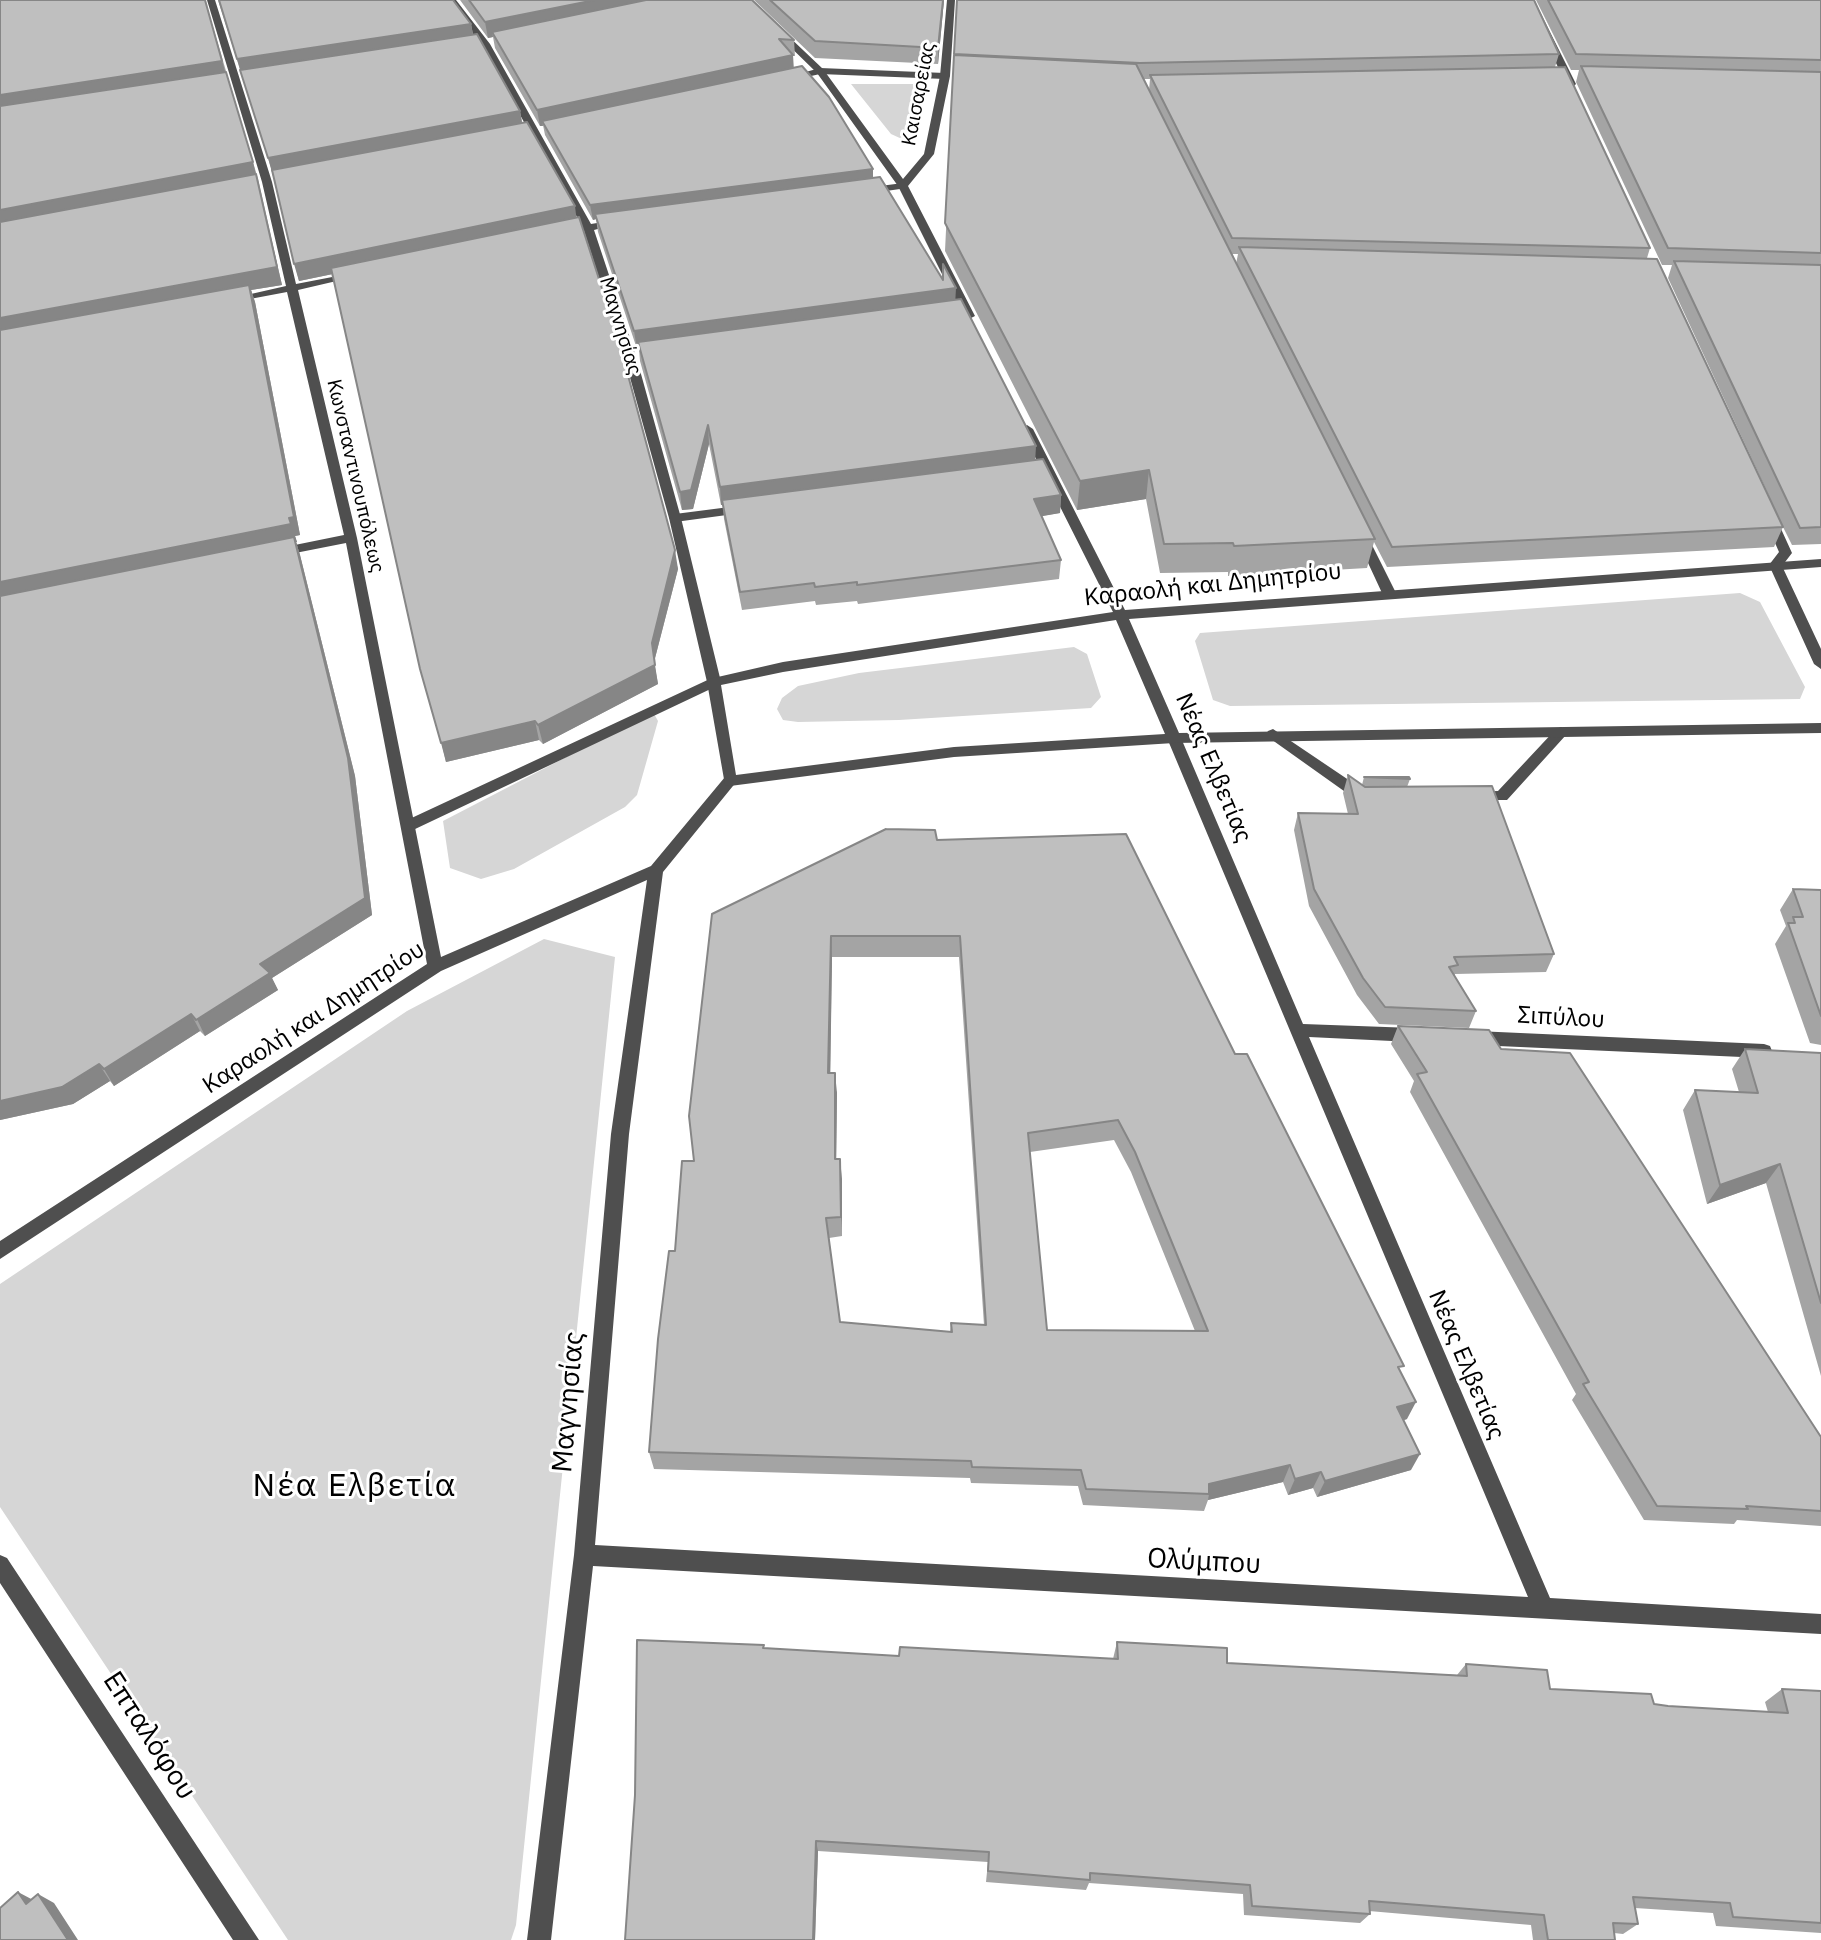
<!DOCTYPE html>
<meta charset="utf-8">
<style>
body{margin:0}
canvas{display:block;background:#fff}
</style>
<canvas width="1821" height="1940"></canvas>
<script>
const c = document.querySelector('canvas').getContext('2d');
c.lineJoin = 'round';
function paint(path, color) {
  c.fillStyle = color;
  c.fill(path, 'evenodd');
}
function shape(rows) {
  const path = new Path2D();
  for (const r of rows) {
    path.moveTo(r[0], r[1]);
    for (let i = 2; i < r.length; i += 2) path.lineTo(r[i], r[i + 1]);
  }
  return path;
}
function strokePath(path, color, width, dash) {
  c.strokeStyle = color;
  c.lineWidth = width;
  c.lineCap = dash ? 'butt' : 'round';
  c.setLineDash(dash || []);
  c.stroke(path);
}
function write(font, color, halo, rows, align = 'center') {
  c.font = font + ' "IBM Plex Sans",sans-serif';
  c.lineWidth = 6;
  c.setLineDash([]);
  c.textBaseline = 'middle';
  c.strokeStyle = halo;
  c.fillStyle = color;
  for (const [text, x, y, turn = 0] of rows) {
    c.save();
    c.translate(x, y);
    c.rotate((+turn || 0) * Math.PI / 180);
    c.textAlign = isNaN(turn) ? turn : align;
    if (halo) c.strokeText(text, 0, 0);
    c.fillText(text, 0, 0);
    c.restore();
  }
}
paint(shape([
 [851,84,926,84,914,137,902,139,891,134],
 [1740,593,1760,602,1805,687,1800,699,1230,706,1213,700,1195,641,1200,633],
 [1074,647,1087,654,1101,697,1091,708,899,720,798,722,783,720,777,709,782,698,798,686,859,673],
 [653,712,658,721,637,795,625,807,514,869,481,879,450,868,443,821],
 [544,939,615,957,516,1925,511,1940,288,1940,0,1507,0,1284,407,1011]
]), '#d6d6d6');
paint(shape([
 [1561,727,1568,732,1566,735,1507,800,1469,800,1467,796,1469,792,1498,791,1556,729,1561,727],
 [1273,729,1368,793,1370,797,1368,801,1358,801,1268,737,1266,734,1268,731,1273,729]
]), '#4f4f4f');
paint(shape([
 [820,68,945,73,950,76,945,79,820,74,789,81,784,78,820,68],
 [745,505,751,509,749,512,675,522,669,518,675,514,745,505],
 [714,677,719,679,721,682,719,685,413,830,408,831,401,826,403,822,714,677]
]), '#4f4f4f');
paint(shape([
 [207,0,215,0,272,182,296,284,353,273,358,276,298,290,357,538,441,957,651,866,725,777,730,776,737,781,663,872,629,1134,595,1545,1528,1597,1167,738,1174,733,1181,738,1303,1024,1413,1028,1419,1030,1421,1035,1419,1040,1413,1042,1309,1037,1550,1598,1821,1614,1821,1634,593,1566,551,1940,527,1940,574,1555,611,1134,647,880,441,971,0,1259,0,1241,427,964,346,543,280,556,274,552,280,548,344,535,287,292,234,302,229,299,286,286,262,182,207,0],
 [448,0,456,0,490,44,591,224,615,220,620,223,594,230,636,356,681,518,721,682,719,685,709,685,707,682,669,518,624,356,584,231,563,235,558,232,582,226,481,45,448,0],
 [1526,0,1534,0,1576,84,1574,86,1566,84,1526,0],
 [903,183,908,186,907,188,865,194,860,191,865,188,903,183],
 [1771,516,1777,520,1792,553,1782,566,1821,649,1821,669,1814,664,1769,565,1779,552,1765,520,1771,516],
 [1362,533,1368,537,1396,593,1394,596,1389,597,1382,593,1356,537,1362,533],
 [1476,1031,1764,1044,1770,1046,1772,1051,1770,1056,1764,1058,1476,1045,1470,1043,1468,1038,1470,1033,1476,1031],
 [0,1555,7,1558,259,1940,233,1940,0,1583,0,1555]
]), '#4f4f4f');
paint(shape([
 [947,0,955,0,950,76,934,154,908,186,975,316,969,319,963,316,898,186,817,73,777,34,784,32,823,69,903,179,924,154,940,76,947,0],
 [1027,425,1033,429,1125,610,1821,559,1821,567,1129,619,1179,733,1821,723,1821,733,1174,743,954,757,730,786,725,785,707,682,709,679,783,662,1113,612,1021,429,1027,425],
 [1116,620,1165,734,954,747,736,775,721,685,783,672,1116,620]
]), '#4f4f4f');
paint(shape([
 [0,0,205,0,258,179,282,285,251,290,255,302,300,535,295,536,297,542,296,542,300,555,355,776,372,915,272,978,278,990,205,1036,200,1031,114,1086,110,1081,73,1104,0,1120],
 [218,0,471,24,473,34,520,111,522,122,576,217,678,569,654,662,658,684,543,744,539,740,446,762,333,274,299,281,273,174],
 [460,0,752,0,794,40,795,56,793,56,793,68,873,178,956,300,1036,460,1061,495,1060,513,1041,516,1061,560,1059,579,858,604,857,601,816,605,815,601,742,610,724,519,723,505,721,505,709,444,693,509,682,510,640,361,639,349,637,349,598,232,596,219,593,220,545,135,543,125,540,126,495,48,493,37,488,38],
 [754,0,944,0,938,64,815,58],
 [957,0,1559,54,1555,67,1650,248,1647,258,1770,498,1668,278,1672,265,1662,265,1576,82,1579,70,1571,70,1536,0,1821,0,1821,544,1792,545,1783,527,1774,547,1387,567,1374,542,1367,568,1228,576,1228,572,1160,573,1146,499,1077,510,945,251],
 [1143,79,1150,79,1149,90],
 [1231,254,1238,254,1236,264],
 [1348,775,1362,785,1364,777,1410,779,1407,787,1554,954,1546,972,1455,974,1454,976,1476,1011,1469,1028,1379,1024,1357,995,1309,906,1294,830,1298,813,1348,814,1343,793],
 [937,840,1235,1054,1401,1373,1407,1419,1404,1420,1411,1470,1317,1497,1313,1488,1288,1495,1283,1482,1208,1500,1204,1511,1083,1505,1078,1486,971,1483,970,1478,654,1469,649,1452,675,1251,694,1161,712,914],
 [832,957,959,957,984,1325,951,1323,950,1332,840,1322,829,1238,842,1236,840,1159,836,1159,837,1093,830,1073],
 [1114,1140,1131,1172,1195,1331,1047,1330,1030,1152],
 [1793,889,1821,890,1821,1045,1810,1043,1775,944,1786,926,1780,910],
 [1398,1026,1501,1049,1821,1437,1821,1526,1737,1520,1734,1524,1644,1520,1572,1400,1576,1394,1410,1092,1414,1081,1391,1044],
 [1745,1049,1821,1053,1821,1376,1766,1183,1707,1204,1683,1110,1695,1090,1739,1092,1732,1069],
 [1117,1642,1227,1663,1457,1675,1466,1664,1550,1689,1668,1706,1768,1712,1765,1702,1782,1689,1821,1691,1821,1933,1716,1926,1713,1913,1635,1908,1638,1924,1623,1934,1614,1933,1615,1940,1533,1940,1531,1925,1369,1911,1370,1914,1360,1923,1244,1915,1243,1894,1089,1883,1086,1890,986,1882,988,1862,818,1851,815,1940,764,1648,899,1656,1113,1659]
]), '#a4a4a4');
paint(shape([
 [205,0,227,78,0,112,0,95],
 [595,0,677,0,492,32,493,37,488,38,485,22],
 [943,0,944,0,938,64,938,48],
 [471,24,474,40,242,76,237,59],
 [793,55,794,71,542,121,543,126,540,126,537,110],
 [520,111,523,128,273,176,268,158],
 [253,162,282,285,251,290,255,302,300,535,295,536,297,542,296,542,300,555,355,776,372,915,272,978,278,990,205,1036,0,602,0,210],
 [873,169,873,184,595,214,596,219,593,220,590,205],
 [575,206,577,223,299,281,294,264],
 [956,288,955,306,638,342,639,349,637,349,634,331],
 [708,425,709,444,693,509,682,510,680,492],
 [1036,446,1035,464,721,505,720,487],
 [1149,470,1146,499,1077,510,1080,481],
 [1061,495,1060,513,1032,518,1034,499],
 [675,550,678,569,654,662,652,643],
 [655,665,658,684,543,744,538,725],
 [535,721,539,740,446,762,441,743],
 [831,936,832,957,830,1094,828,1073],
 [191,1014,200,1031,114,1086,104,1069],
 [99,1064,110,1081,73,1104,0,1120,0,1101],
 [835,1073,837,1093,836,1179,835,1159],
 [840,1159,842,1179,842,1236,841,1217],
 [1780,1164,1766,1183,1707,1204,1720,1185],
 [1416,1402,1407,1419,1388,1425,1397,1407],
 [1420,1454,1411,1470,1317,1497,1325,1481],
 [1290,1465,1283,1482,1208,1500,1209,1494,1209,1484],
 [1321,1472,1313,1488,1288,1495,1295,1479],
 [816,1841,818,1851,815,1940,813,1940],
 [18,1892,35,1901,26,1904],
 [38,1894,54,1903,78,1940,68,1940]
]), '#868686');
const building = shape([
 [0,0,205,0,222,61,0,95,0,0],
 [219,0,453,0,471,24,237,59,219,0],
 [469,0,595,0,485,22,469,0],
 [646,0,752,0,794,40,779,39,793,55,537,110,492,32,646,0],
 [770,0,943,0,938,48,815,41,770,0],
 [957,0,1534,0,1559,54,1140,63,954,54,957,0],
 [1548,0,1821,0,1821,60,1576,54,1548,0],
 [477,34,520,111,268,158,240,70,477,34],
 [954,55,1136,64,1375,539,1234,546,1233,543,1164,544,1149,470,1080,481,945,223,954,55],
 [802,66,829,97,873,169,590,205,542,121,802,66],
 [1581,66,1821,72,1821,253,1668,248,1581,66],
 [1565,67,1650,248,1232,238,1150,75,1565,67],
 [226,72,253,162,0,210,0,106,226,72],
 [527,122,575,206,294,264,272,170,527,122],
 [256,174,277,267,0,318,0,222,256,174],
 [880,177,943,280,943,264,956,288,634,331,595,214,880,177],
 [579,217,618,338,675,550,652,643,655,665,538,725,535,721,441,743,420,669,331,268,579,217],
 [1239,247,1657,259,1783,527,1392,547,1239,247],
 [1674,261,1821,265,1821,527,1800,528,1674,261],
 [249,285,294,517,289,518,291,524,0,582,0,330,249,285],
 [961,299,1036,446,720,487,708,425,691,490,680,492,638,342,961,299],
 [1043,459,1061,495,1034,499,1061,560,857,585,857,582,815,587,814,583,740,592,722,500,1043,459],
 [294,537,348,758,365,898,260,964,270,973,196,1020,191,1014,104,1069,99,1064,62,1087,0,1101,0,596,294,537],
 [1348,775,1365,787,1492,786,1554,954,1454,957,1458,965,1449,967,1476,1011,1385,1007,1363,978,1314,889,1298,813,1358,814,1348,775],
 [1364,777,1409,777,1410,779,1364,777],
 [886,829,935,830,937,840,1126,834,1235,1054,1247,1054,1404,1366,1398,1367,1416,1402,1397,1407,1420,1454,1325,1481,1321,1472,1295,1479,1290,1465,1209,1484,1209,1494,1086,1489,1081,1470,972,1467,971,1461,649,1452,658,1339,669,1251,675,1251,682,1161,694,1161,689,1116,712,914,886,829],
 [831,936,960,936,986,1325,951,1323,952,1332,840,1322,826,1218,841,1217,840,1159,835,1159,835,1073,828,1073,831,936],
 [1118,1120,1135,1152,1208,1331,1047,1330,1028,1133,1118,1120],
 [1793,889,1821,890,1821,1016,1788,923,1795,923,1793,917,1803,917,1793,889],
 [1398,1026,1489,1030,1501,1049,1570,1053,1821,1437,1821,1511,1746,1506,1748,1509,1657,1506,1583,1384,1589,1382,1417,1074,1427,1072,1398,1026],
 [1745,1049,1821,1053,1821,1303,1780,1164,1720,1185,1695,1090,1758,1093,1745,1049],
 [637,1640,764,1645,763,1648,899,1656,900,1647,1118,1659,1117,1642,1227,1648,1227,1663,1467,1676,1466,1664,1547,1670,1550,1689,1651,1694,1654,1704,1668,1706,1788,1713,1782,1689,1821,1691,1821,1923,1733,1917,1730,1903,1633,1897,1638,1924,1613,1923,1615,1940,1548,1940,1544,1915,1369,1901,1370,1914,1252,1906,1250,1885,1090,1873,1090,1880,988,1871,989,1852,816,1841,813,1940,625,1940,635,1795,637,1640],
 [18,1892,26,1904,38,1894,68,1940,0,1940,0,1908,18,1892]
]);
paint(building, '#bfbfbf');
strokePath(building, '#868686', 2);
write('20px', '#000', '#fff', [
 ["Καισαρείας",919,94,-79],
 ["Μαγνησίας",620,326,73],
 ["Κωνσταντινουπόλεως",355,476,77]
]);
write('24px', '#000', '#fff', [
 ["Καραολή και Δημητρίου",1213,585,-6],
 ["Νέας Ελβετίας",1213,768,67],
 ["Καραολή και Δημητρίου",314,1018,-33],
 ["Σιπύλου",1561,1018,3],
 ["Νέας Ελβετίας",1466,1365,67]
]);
write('28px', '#000', '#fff', [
 ["Μαγνησίας",569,1402,-85],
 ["Ολύμπου",1204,1562,3],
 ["Επταλόφου",149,1736,57]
]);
c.letterSpacing = '2px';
write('32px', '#000', '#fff', [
 ["Νέα Ελβετία",355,1487]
]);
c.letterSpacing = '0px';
</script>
